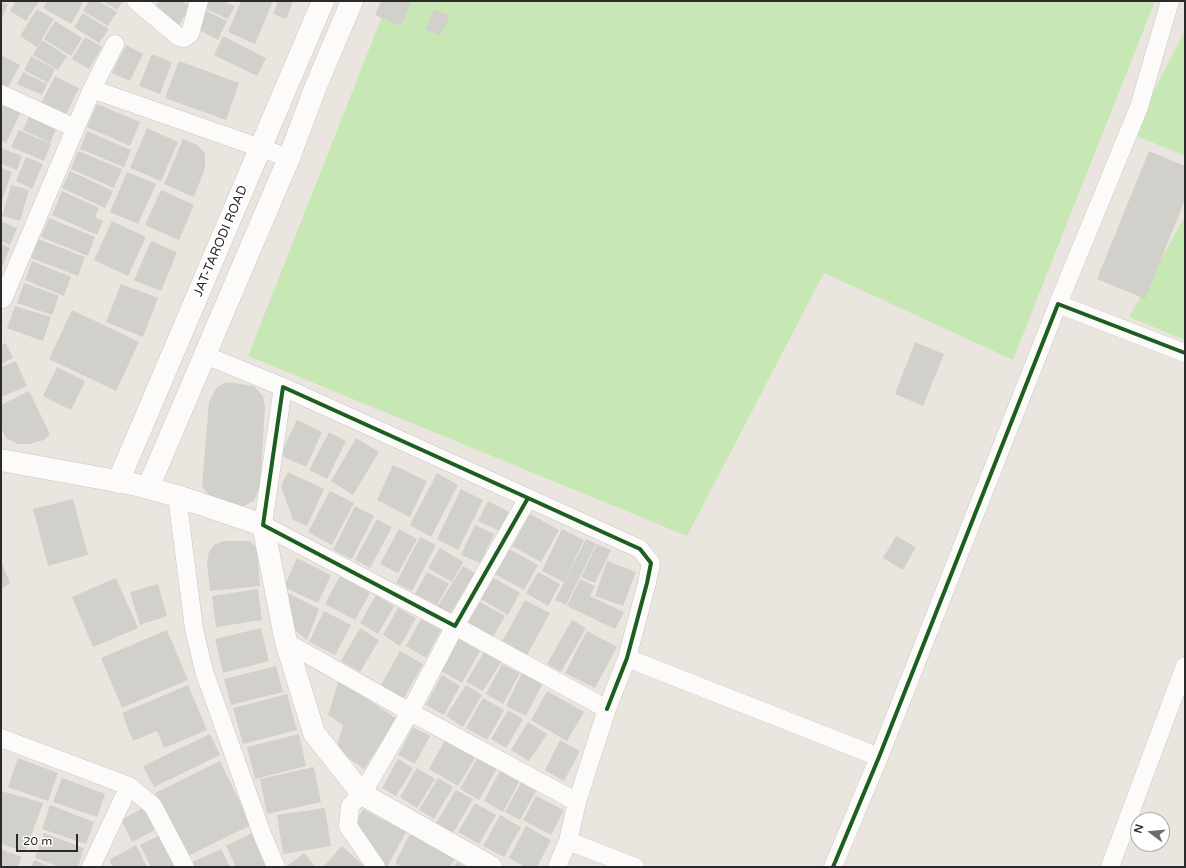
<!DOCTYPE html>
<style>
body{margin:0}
#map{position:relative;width:1186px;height:868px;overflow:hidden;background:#eae6df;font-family:"Varela Round",sans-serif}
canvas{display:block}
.frame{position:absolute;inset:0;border:2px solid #2a2a2a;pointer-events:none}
.north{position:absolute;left:1130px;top:812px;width:40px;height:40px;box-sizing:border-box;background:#fff;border:1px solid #aaa;border-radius:50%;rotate:286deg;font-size:11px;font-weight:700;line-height:16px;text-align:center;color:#2a2a2a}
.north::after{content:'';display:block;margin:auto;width:14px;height:18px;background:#6d6c69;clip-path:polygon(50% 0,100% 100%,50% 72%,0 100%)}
.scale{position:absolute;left:16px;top:834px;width:62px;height:18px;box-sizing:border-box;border:2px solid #2a2a2a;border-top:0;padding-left:5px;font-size:12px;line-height:14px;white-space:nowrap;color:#2a2a2a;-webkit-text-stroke:3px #fff;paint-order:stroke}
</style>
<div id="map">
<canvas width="1186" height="868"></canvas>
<div class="frame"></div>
<div class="north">N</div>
<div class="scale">20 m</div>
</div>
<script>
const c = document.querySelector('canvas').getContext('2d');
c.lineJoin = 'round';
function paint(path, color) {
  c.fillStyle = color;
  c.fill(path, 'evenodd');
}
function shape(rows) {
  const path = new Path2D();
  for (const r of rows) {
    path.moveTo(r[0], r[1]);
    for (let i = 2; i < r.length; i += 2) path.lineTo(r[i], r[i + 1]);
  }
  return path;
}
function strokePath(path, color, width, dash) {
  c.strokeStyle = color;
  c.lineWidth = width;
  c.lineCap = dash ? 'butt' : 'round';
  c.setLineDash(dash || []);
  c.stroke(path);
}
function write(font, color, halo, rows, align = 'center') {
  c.font = font + ' "Varela Round",sans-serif';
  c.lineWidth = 3;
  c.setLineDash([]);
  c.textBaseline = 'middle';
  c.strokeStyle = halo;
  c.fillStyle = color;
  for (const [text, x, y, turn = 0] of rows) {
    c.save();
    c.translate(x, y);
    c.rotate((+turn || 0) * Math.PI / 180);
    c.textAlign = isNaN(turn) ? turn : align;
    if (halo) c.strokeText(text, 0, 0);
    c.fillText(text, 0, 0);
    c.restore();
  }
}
paint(shape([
 [388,1,1155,1,1013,360,824,273,687,536,248,356],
 [1185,30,1185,156,1132,134],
 [1185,216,1185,340,1129,317]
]), '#c7e8b5');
paint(shape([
 [16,1,39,1,26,21,10,11],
 [47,1,84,1,71,24,43,8],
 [89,1,99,1,117,12,108,26,83,11],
 [103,1,123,1,117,10],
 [159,1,182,1,190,6,179,26,153,11],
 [204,1,223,1,235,6,228,19,202,7],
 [241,1,273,1,255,44,228,32],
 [278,1,293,1,286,19,273,14],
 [381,1,412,1,401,26,375,15],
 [1,2,8,4,1,20],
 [37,9,54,19,37,47,20,36],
 [434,9,450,16,440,36,425,29],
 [205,10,227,21,218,40,196,28],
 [83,13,109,29,99,43,74,27],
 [55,21,82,38,71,56,44,39],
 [223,36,266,58,257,76,214,55],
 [85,37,102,47,89,69,72,59],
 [42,40,67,56,58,70,33,55],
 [126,45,143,54,130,81,112,73],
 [152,54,172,62,160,94,139,86],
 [1,55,20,65,5,93,1,91],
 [31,56,55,69,48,83,24,70],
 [179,61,239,83,226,120,165,98],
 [23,72,47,84,42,95,17,84],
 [55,76,79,88,65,116,41,103],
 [97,104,140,122,130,146,87,127],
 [4,105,21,112,6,143,1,140,1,111],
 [30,114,57,127,50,143,23,130],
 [147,128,178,142,161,181,130,168],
 [19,130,51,144,44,161,11,147],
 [87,131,131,150,124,167,80,149],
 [183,139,197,145,205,153,205,168,194,197,164,184],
 [1,148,22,156,17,170,1,164],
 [78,151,122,169,114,188,71,169],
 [1149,151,1185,166,1185,200,1145,299,1097,279],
 [26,157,43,164,32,189,16,181],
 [1,168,12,172,1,203],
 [70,171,113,191,105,208,62,188],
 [127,172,156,184,138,224,110,212],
 [11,185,29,190,20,221,2,216],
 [161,190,194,205,179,240,145,225],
 [62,191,99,208,95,217,103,221,97,235,52,215],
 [49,218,95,237,88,256,41,237],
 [1,221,17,228,10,245,1,241],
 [112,221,146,237,128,276,94,260],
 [38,239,85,257,78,276,31,258],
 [151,241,177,252,161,291,134,280],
 [1,244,10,248,3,265,1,265],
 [32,261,71,277,64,296,25,280],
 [24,283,59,296,52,315,17,303],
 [121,284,158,298,143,337,106,322],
 [15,306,51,317,43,341,7,328],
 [72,310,139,342,116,391,49,359],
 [915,342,944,354,923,406,895,394],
 [6,343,13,358,1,364,1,345],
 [16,361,27,386,1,397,1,367],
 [57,367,85,381,71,410,43,396],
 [226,382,254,386,263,396,265,407,260,487,254,501,242,507,212,499,202,486,209,402,216,388],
 [29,391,50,434,44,440,29,444,18,444,6,438,1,428,1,405],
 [297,420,322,432,306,467,280,455],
 [329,432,346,441,327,479,309,470],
 [356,438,379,452,353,495,331,481],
 [393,465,427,481,410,517,377,500],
 [288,472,324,489,307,526,293,520,281,486],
 [437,473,458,485,431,537,410,525],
 [461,489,483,500,458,550,437,539],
 [330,491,354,503,332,545,308,532],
 [73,499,88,555,48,566,33,509],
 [488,501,509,512,500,531,478,521],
 [355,506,374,516,352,559,333,550],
 [530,514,559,530,541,562,512,546],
 [377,519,392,527,370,568,355,560],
 [475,525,494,534,480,563,461,555],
 [399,529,417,539,398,573,380,564],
 [562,529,584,540,564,582,542,571],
 [896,536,916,547,903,570,883,558],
 [420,537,436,545,412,591,396,583],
 [586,539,596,544,566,605,555,600],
 [223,541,250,541,257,549,260,586,210,591,207,563,209,551,214,545],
 [597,544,611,550,595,583,581,577],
 [440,548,463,562,452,582,428,568],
 [507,548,538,565,524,590,493,573],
 [297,558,331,575,318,603,284,587],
 [1,561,10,583,1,589],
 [607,561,636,572,623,606,595,596],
 [463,566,475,573,450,614,437,607],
 [427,572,449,584,437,605,415,594],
 [538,572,560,584,548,606,526,593],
 [340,576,370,593,355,620,325,604],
 [490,576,520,593,508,615,477,597],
 [116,578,138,628,93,647,72,597],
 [580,579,595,586,590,596,624,612,615,629,567,606],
 [158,584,167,616,140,625,130,592],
 [258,589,262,620,216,627,212,596],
 [288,593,319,609,307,640,292,628],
 [376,595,394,606,378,634,360,623],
 [525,600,550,613,527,655,502,642],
 [480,602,505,616,492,639,466,624],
 [398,608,416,618,400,646,383,635],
 [324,611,351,625,335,655,309,642],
 [421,619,441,630,426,658,406,646],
 [572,620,586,628,561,672,547,664],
 [261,628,269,661,223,673,215,639],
 [360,628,379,640,360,672,341,661],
 [167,630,188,680,122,708,101,658],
 [587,631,617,647,595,688,565,673],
 [458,638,480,651,462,683,440,670],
 [400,651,423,664,404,698,381,685],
 [484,652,501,662,483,691,466,682],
 [502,664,520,673,503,704,486,694],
 [276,666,283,692,231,705,224,679],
 [522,673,543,683,526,716,506,706],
 [442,675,460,686,444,715,426,705],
 [339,680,397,719,364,769,336,750,343,725,328,715],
 [188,685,207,730,164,748,157,731,133,741,122,713],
 [466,685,482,695,463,727,446,716],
 [547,691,584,712,567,741,531,720],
 [287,694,297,730,243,744,233,708],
 [483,698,504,710,487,740,466,728],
 [508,710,523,719,506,748,491,739],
 [528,722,547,734,529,761,511,750],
 [413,727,430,736,415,764,398,755],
 [210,734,220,755,154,787,143,766],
 [299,734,306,766,255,779,247,747],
 [445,740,475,758,458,786,429,769],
 [560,740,580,751,564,781,545,770],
 [478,757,497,768,479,800,460,789],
 [18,758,58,773,48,801,8,787],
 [398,759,413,768,396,796,382,788],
 [220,761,251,825,186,857,155,793],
 [314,767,321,802,267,814,260,779],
 [417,768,435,779,417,808,400,797],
 [500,771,519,782,503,812,484,801],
 [62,778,105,794,97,817,53,802],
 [438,778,453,787,434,819,419,810],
 [521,783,536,791,520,820,505,812],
 [456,790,473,799,453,833,436,823],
 [1,791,43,803,25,852,1,844],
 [536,796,564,810,551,835,523,820],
 [475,803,496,815,479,844,458,832],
 [50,805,94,822,86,844,42,829],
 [143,808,155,830,132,842,121,820],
 [325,808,331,846,283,854,277,815],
 [363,809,406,832,387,867,383,867,355,824],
 [500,815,521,827,504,857,483,846],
 [526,826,551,840,537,867,525,867,509,858],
 [44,833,84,848,78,867,60,867,35,858],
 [252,833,268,867,236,867,226,846],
 [410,834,455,858,450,867,403,867,395,863],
 [160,835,177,867,151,867,140,845],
 [136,845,147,867,113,867,109,860],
 [342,846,365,867,323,867],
 [1,849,22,857,18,867,1,867],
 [221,849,230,867,194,867,192,862],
 [304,853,316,867,286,867],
 [34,860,52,867,31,867],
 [457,862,466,867,454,867]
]), '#d2d0cb');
const street = shape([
 [136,1,179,37,184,38,190,34,199,1],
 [92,89,115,44],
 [1,94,75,128],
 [3,299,92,89,289,158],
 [1058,304,1139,107,1170,1],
 [205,355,283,387],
 [177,496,194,629,204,671,262,834,276,867],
 [528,498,455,626,263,525,283,387,528,498,640,549,651,563,647,583,627,658,607,709],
 [286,642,410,712,577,802],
 [627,658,879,757],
 [1,738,129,786,153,806,185,867],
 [91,867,129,786],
 [376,867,348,826,350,806,362,794,410,712,455,626,607,709,577,802,568,841,635,867],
 [557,867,568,841],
 [833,867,879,757,1058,304,1185,353],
 [1110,867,1185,666]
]);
const secondary = shape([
 [1,460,133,484,177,496,263,525,286,642,314,733,362,794,491,867],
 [118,482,323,1],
 [148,488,289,158,316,86,352,1]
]);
strokePath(street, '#c7c5c5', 19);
strokePath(secondary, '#c7c5c5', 23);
strokePath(street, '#fcfbfa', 18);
strokePath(secondary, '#fcfbfa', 22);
strokePath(shape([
 [528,498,455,626,263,525,283,387,528,498,640,549,651,563,647,583,627,658,607,709],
 [833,867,879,757,1058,304,1185,353]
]), '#1b5e20', 4);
write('13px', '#2a2a2a', '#fff', [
 ["JAT-TARODI ROAD",221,241,-67]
]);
</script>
